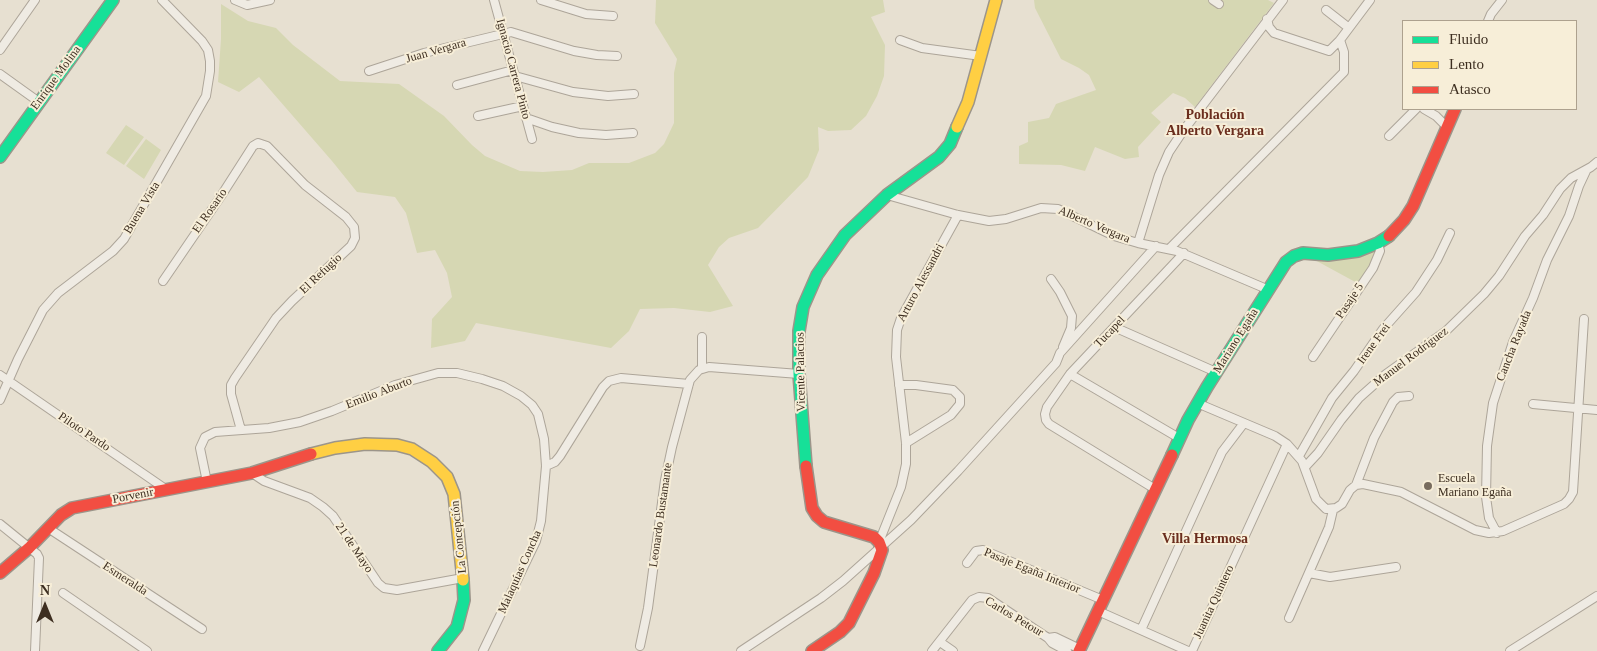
<!DOCTYPE html>
<meta charset="utf-8">
<style>
body{margin:0}
#map{position:relative;width:1597px;height:651px;overflow:hidden;background:#e7e0d1;font-family:Georgia,serif}
canvas{display:block}
.legend{position:absolute;left:1402px;top:20px;width:175px;height:90px;box-sizing:border-box;background:#f7eed8;border:1px solid #ada18e;margin:0;padding:6px 9px;list-style:none;font-size:15px;color:#3d2e20}
.legend li{display:flex;align-items:center;gap:10px;height:25px}
.legend b{width:25px;border:1px solid #ada18e}
.north{position:absolute;left:20px;top:581px;width:50px;height:50px;-webkit-text-stroke:4px #f7eed8;paint-order:stroke;rotate:0deg;font-size:14px;font-weight:700;line-height:20px;text-align:center;color:#3d2e20}
.north::after{content:'';display:block;margin:auto;width:18px;height:22px;background:#3d2e20;clip-path:polygon(50% 0,100% 100%,50% 72%,0 100%)}
</style>
<div id="map">
<canvas width="1597" height="651"></canvas>
<ul class="legend">
<li><b style="height:6px;background:#16e098"></b>Fluido</li>
<li><b style="height:6px;background:#ffcf43"></b>Lento</li>
<li><b style="height:6px;background:#f24e42"></b>Atasco</li>
</ul>
<div class="north">N</div>
</div>
<script>
const c = document.querySelector('canvas').getContext('2d');
c.lineJoin = 'round';
function paint(path, color) {
  c.fillStyle = color;
  c.fill(path, 'evenodd');
}
function shape(rows) {
  const path = new Path2D();
  for (const r of rows) {
    path.moveTo(r[0], r[1]);
    for (let i = 2; i < r.length; i += 2) path.lineTo(r[i], r[i + 1]);
  }
  return path;
}
function strokePath(path, color, width, dash) {
  c.strokeStyle = color;
  c.lineWidth = width;
  c.lineCap = dash ? 'butt' : 'round';
  c.setLineDash(dash || []);
  c.stroke(path);
}
function write(font, color, halo, rows, align = 'center') {
  c.font = font + ' Georgia,serif';
  c.lineWidth = 4;
  c.setLineDash([]);
  c.textBaseline = 'middle';
  c.strokeStyle = halo;
  c.fillStyle = color;
  for (const [text, x, y, turn = 0] of rows) {
    c.save();
    c.translate(x, y);
    c.rotate((+turn || 0) * Math.PI / 180);
    c.textAlign = isNaN(turn) ? turn : align;
    if (halo) c.strokeText(text, 0, 0);
    c.fillText(text, 0, 0);
    c.restore();
  }
}
paint(shape([
 [656,0,883,0,885,12,871,17,885,45,884,76,877,96,866,116,851,130,828,131,818,127,819,150,808,177,758,228,729,238,719,247,708,265,733,306,710,312,674,308,640,309,629,331,611,348,476,323,465,341,431,348,432,319,452,297,447,273,435,250,417,253,406,213,395,197,357,192,332,161,259,77,239,92,218,82,221,39,221,4,248,21,276,28,293,45,340,81,399,84,444,116,472,145,485,156,520,171,543,172,572,170,589,163,629,163,655,153,664,144,674,123,674,73,677,59,655,23],
 [1034,0,1268,0,1274,3,1195,107,1185,98,1173,93,1151,113,1161,122,1138,147,1139,157,1125,159,1095,147,1085,171,1061,165,1019,164,1019,146,1028,142,1028,122,1049,118,1056,104,1096,90,1089,75,1079,68,1061,59,1035,8],
 [126,125,144,137,124,165,106,153],
 [146,139,161,150,144,179,126,166],
 [1378,249,1369,268,1359,284,1313,259,1346,258]
]), '#d6d7b3');
const street = shape([
 [235,0,247,5,270,0],
 [494,0,532,139],
 [541,0,586,14,613,16],
 [1213,0,1219,4],
 [1326,10,1349,28],
 [1267,19,1269,27,1274,33,1329,51,1340,40,1370,0],
 [1488,21,1491,14,1502,0],
 [900,40,922,48,981,56],
 [0,50,35,0],
 [369,71,424,53,511,32,574,51,597,55,617,56],
 [0,74,39,102],
 [515,76,573,92,608,96,634,94],
 [457,85,513,70],
 [1424,109,1436,116,1447,127],
 [478,116,523,106],
 [526,118,552,127,579,133,606,135,633,133],
 [1389,136,1416,109],
 [887,195,958,215,989,221,1006,219,1041,208,1058,209,1114,236,1138,243,1177,251,1269,290],
 [1138,243,1159,175,1169,152,1183,131,1283,0],
 [1169,249,1344,72,1344,52,1340,40],
 [1051,279,1060,292,1072,316,1071,328,1063,347],
 [163,281,221,196,253,146,258,143,267,146,305,185,346,217,354,227,355,238,351,246,292,301,276,318,235,378,231,385,231,394,241,430],
 [1114,327,1216,372],
 [1313,357,1373,268,1380,251,1378,243],
 [702,369,702,337],
 [1070,374,1179,438],
 [0,375,167,490],
 [899,385,916,385,953,390,960,397,960,404,951,415,906,443],
 [0,400,18,359,43,310,58,293,113,251,124,239,206,96,210,71,210,61,208,50,202,41,162,0],
 [1197,403,1275,436,1287,444,1302,461,1316,499,1326,509,1336,508,1342,504,1350,490,1356,485,1363,484,1401,492,1475,530,1489,533,1503,531,1564,504,1569,499,1573,492,1584,319],
 [1533,404,1597,410],
 [1299,456,1332,398,1354,371,1383,329,1416,292,1437,260,1450,233],
 [546,466,555,462,560,456,603,387,609,381,621,378,689,384],
 [1305,467,1318,453,1341,420,1359,398,1386,374,1446,331,1484,294,1499,276,1525,236,1543,215,1560,189,1571,178,1591,167,1597,162],
 [252,473,264,481,310,498,323,507,333,516,378,583,384,588,397,590,463,578],
 [207,482,200,448,205,437,215,432,269,428,300,422,332,411,395,385,438,373,457,373,482,379,503,386,521,396,532,405,538,414,544,439,546,466,541,521,536,541,483,651],
 [1356,485,1374,438,1393,402,1398,397,1409,396],
 [1155,489,1049,424,1046,420,1045,414,1047,407,1070,374,1184,253],
 [0,524,37,554,39,558,35,651],
 [48,528,202,629],
 [1497,533,1489,518,1486,497,1487,446,1493,403,1513,342,1533,298,1547,260,1569,216,1579,186,1586,171],
 [879,542,901,487,906,464,906,443,896,357,897,330,901,318,958,215],
 [967,563,976,551,983,550,1103,600],
 [1309,573,1330,577,1396,567],
 [63,593,147,651],
 [1098,611,1188,651],
 [1289,618,1329,527,1333,510],
 [1141,630,1222,452,1244,423],
 [1048,638,1055,637,1080,649],
 [940,642,953,651],
 [640,646,648,608,665,480,672,447,690,380,699,370,709,367,799,374],
 [741,651,821,598,843,581,911,520,958,471,1056,363,1060,353,1156,246],
 [932,651,972,600,979,597,988,598,1048,638,1052,643,1067,651],
 [1192,651,1287,444],
 [1510,651,1597,596]
]);
const fast = shape([
 [0,157,113,0],
 [1172,455,1188,420,1207,387,1286,262,1294,256,1303,253,1328,255,1358,251,1378,243,1389,236],
 [806,466,799,374,799,331,803,307,817,275,845,235,887,195,939,157,950,144,957,127],
 [438,651,457,627,464,600,463,580]
]);
const slow = shape([
 [957,127,968,102,996,0],
 [311,454,335,448,365,444,397,445,412,449,432,462,447,477,454,494,463,580]
]);
const jam = shape([
 [1389,236,1404,220,1413,206,1455,109],
 [806,466,812,508,817,516,824,522,874,537,879,542,882,550,874,573,849,623,840,632,812,651],
 [0,573,29,548,61,515,72,508,252,473,311,454],
 [1079,651,1172,455]
]);
strokePath(street, '#ada599', 10);
strokePath(fast, '#9c958a', 14);
strokePath(slow, '#9c958a', 14);
strokePath(jam, '#9c958a', 14);
strokePath(street, '#efebe3', 8);
strokePath(fast, '#16e098', 11);
strokePath(slow, '#ffcf43', 11);
strokePath(jam, '#f24e42', 11);
for (const [x, y, r, color] of [
 [1428,486,5,"#786c5e"]
]) {
  const dot = new Path2D();
  dot.arc(x, y, r, 0, 2 * Math.PI);
  c.fillStyle = color;
  c.fill(dot);
  strokePath(dot, '#f7eed8', 2);
}
write('12px', '#3d2e20', '#f7eed8', [
 ["Juan Vergara",436,51,-16],
 ["Ignacio Carrera Pinto",513,69,75],
 ["Enrique Molina",56,78,-54],
 ["Buena Vista",142,208,-59],
 ["El Rosario",210,211,-55],
 ["Alberto Vergara",1094,225,23],
 ["El Refugio",321,274,-43],
 ["Arturo Alessandri",921,283,-62],
 ["Pasaje 5",1350,301,-56],
 ["Tucapel",1110,332,-46],
 ["Mariano Egaña",1236,341,-58],
 ["Irene Frei",1374,344,-54],
 ["Cancha Rayada",1514,346,-68],
 ["Manuel Rodríguez",1411,357,-37],
 ["Vicente Palacios",801,372,-91],
 ["Emilio Aburto",379,393,-21],
 ["Piloto Pardo",84,432,34],
 ["Porvenir",133,496,-11],
 ["Leonardo Bustamante",661,515,-82],
 ["La Concepción",459,537,-96],
 ["21 de Mayo",354,548,56],
 ["Pasaje Egaña Interior",1032,571,22],
 ["Malaquías Concha",520,572,-66],
 ["Esmeralda",125,579,33],
 ["Juanita Quintero",1214,602,-65],
 ["Carlos Petour",1014,617,31]
]);
write('12px', '#3d2e20', '#f7eed8', [
 ["Escuela",1438,479],
 ["Mariano Egaña",1438,493]
], 'left');
write('bold 14px', '#6b2e1e', '#f7eed8', [
 ["Población",1215,115],
 ["Alberto Vergara",1215,131],
 ["Villa Hermosa",1205,539]
]);
</script>
